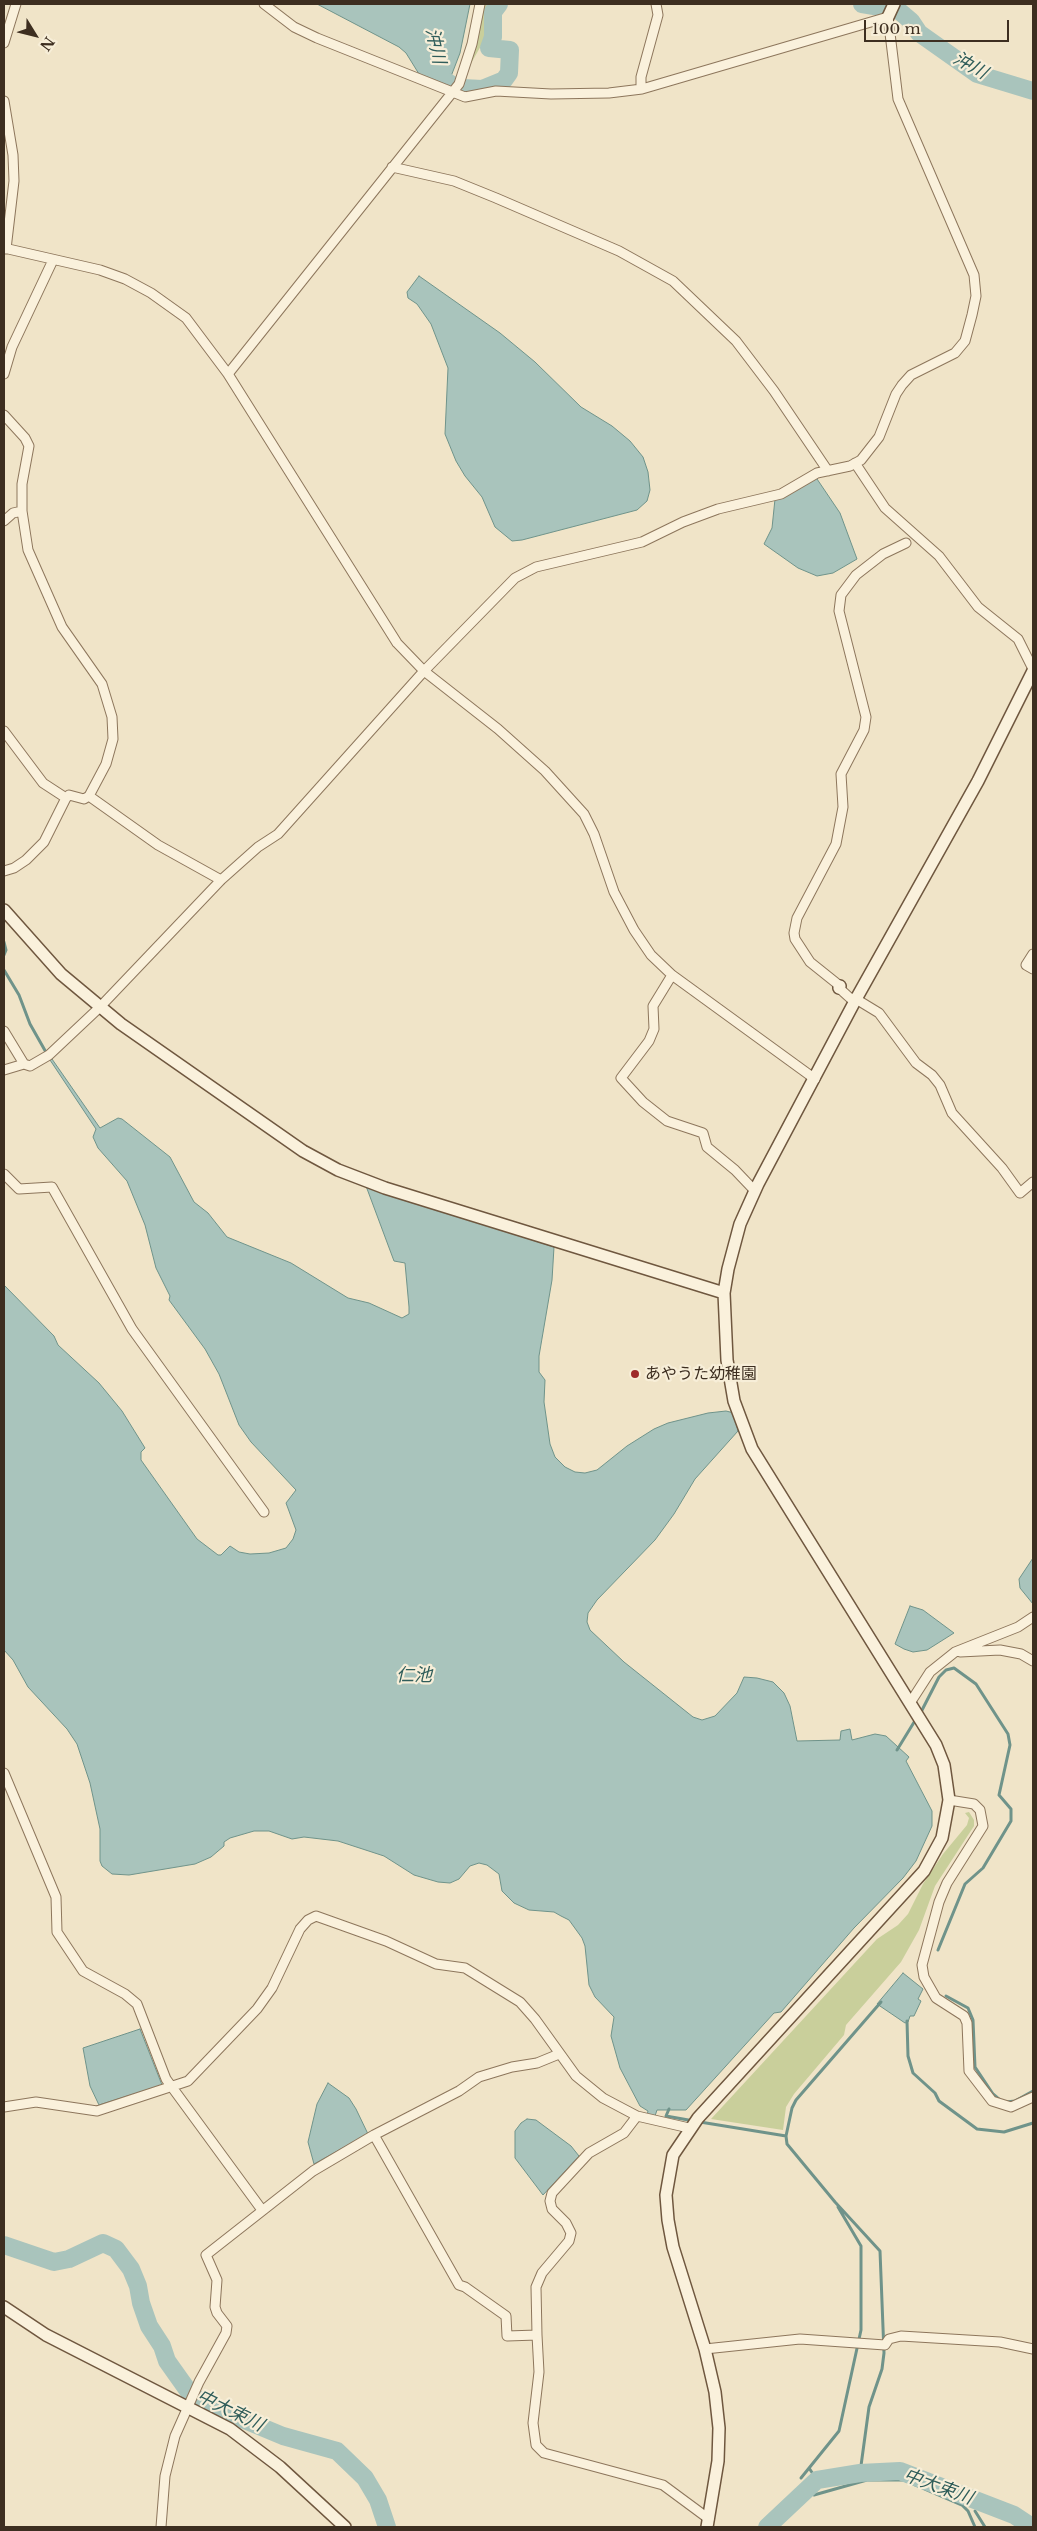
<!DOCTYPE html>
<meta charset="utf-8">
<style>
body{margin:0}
#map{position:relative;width:1037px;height:2531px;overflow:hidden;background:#f0e4c8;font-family:"Libre Baskerville",serif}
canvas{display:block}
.frame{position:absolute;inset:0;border:5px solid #3d2e20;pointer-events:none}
.north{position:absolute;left:10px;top:10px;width:50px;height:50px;-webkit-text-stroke:4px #f7eed8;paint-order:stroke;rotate:126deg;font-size:14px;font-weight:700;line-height:20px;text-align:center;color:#3d2e20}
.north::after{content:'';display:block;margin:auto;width:18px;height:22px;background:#3d2e20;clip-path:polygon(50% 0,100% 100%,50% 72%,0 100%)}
.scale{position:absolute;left:864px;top:20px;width:145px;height:22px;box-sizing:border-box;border:2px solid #3d2e20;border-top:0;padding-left:6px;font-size:15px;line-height:18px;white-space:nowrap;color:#3d2e20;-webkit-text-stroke:4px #f7eed8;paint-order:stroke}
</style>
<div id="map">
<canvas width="1037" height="2531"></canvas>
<div class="frame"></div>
<div class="north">N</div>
<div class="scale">100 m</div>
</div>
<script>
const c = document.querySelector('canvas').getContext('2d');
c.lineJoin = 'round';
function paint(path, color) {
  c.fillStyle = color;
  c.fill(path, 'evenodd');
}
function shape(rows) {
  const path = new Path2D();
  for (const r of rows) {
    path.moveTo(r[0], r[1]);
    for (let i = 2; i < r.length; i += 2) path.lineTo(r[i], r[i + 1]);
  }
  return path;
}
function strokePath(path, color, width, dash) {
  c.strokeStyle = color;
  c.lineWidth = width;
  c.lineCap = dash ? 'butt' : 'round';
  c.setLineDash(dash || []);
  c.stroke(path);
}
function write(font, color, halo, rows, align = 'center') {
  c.font = font + ' "Libre Baskerville","Noto Sans JP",serif';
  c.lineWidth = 4.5;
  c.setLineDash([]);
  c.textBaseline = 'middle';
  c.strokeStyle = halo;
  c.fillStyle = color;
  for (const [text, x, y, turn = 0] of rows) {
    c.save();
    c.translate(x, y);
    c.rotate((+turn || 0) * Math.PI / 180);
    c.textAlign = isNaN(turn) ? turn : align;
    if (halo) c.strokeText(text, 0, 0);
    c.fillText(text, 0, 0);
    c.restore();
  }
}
paint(shape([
 [484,4,497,4,491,12,491,28,469,67],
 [969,1812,974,1820,974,1826,935,1886,919,1930,901,1962,846,2025,844,2035,794,2094,786,2107,783,2130,711,2119,877,1939,898,1925,908,1914,923,1884,943,1854,967,1825,969,1818,965,1813]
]), '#c9cf9b');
const water = shape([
 [317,4,470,4,460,53,450,79,438,75,435,82,419,74,406,53,399,47,317,4],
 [419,276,500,333,535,362,581,407,612,426,630,441,643,457,648,472,650,490,647,501,637,510,522,540,512,541,495,527,482,497,465,476,456,461,445,434,448,368,431,324,417,304,408,298,407,292,419,276],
 [815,476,840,513,857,559,833,573,817,576,798,568,764,544,772,528,775,499,815,476],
 [52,1059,100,1128,118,1118,122,1119,170,1157,194,1202,208,1213,227,1237,291,1263,348,1298,369,1303,402,1318,409,1314,409,1307,405,1263,394,1261,366,1186,554,1247,552,1280,539,1356,539,1372,545,1380,544,1402,550,1444,555,1457,565,1467,575,1472,585,1473,597,1470,627,1446,654,1429,668,1423,708,1413,726,1411,734,1413,738,1431,695,1479,674,1514,655,1540,597,1600,588,1613,587,1622,590,1630,624,1662,693,1717,702,1720,715,1716,737,1693,744,1677,757,1678,773,1682,784,1693,790,1706,797,1741,840,1740,841,1731,850,1729,852,1740,875,1734,886,1736,909,1757,906,1761,932,1811,932,1826,916,1861,903,1878,854,1928,781,2012,774,2013,686,2110,657,2110,655,2116,647,2115,648,2111,640,2106,620,2068,611,2036,614,2017,595,1997,589,1985,585,1946,582,1938,569,1920,561,1916,554,1912,529,1910,514,1903,502,1891,499,1874,487,1865,479,1863,470,1866,459,1879,450,1883,438,1882,414,1875,384,1856,338,1841,304,1837,292,1839,269,1831,254,1831,230,1838,224,1842,224,1846,211,1857,195,1864,129,1875,112,1874,102,1866,100,1861,100,1829,90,1783,77,1744,67,1729,28,1687,13,1660,4,1650,4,1285,54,1336,58,1345,99,1383,122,1411,145,1448,141,1452,141,1460,197,1539,218,1555,221,1555,230,1546,239,1552,250,1554,269,1553,286,1548,293,1539,296,1530,286,1503,296,1490,251,1442,239,1425,219,1374,205,1349,169,1300,170,1296,156,1268,145,1225,127,1181,98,1148,93,1137,96,1129,50,1060,52,1059],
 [1033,1558,1033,1604,1020,1588,1019,1579,1033,1558],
 [910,1606,923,1610,954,1633,927,1650,913,1652,904,1649,895,1644,910,1606],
 [903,1973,923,1989,918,1999,921,2001,914,2016,910,2016,908,2022,905,2023,877,2004,903,1973],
 [140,2029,162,2085,99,2105,90,2086,83,2048,140,2029],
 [328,2083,349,2098,356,2109,368,2134,314,2164,308,2142,317,2104,328,2083],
 [527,2119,536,2120,571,2146,579,2156,543,2195,515,2158,515,2131,521,2123,527,2119]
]);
paint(water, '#a9c4bc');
strokePath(water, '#6f938a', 1);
strokePath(shape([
 [4,942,6,950,4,955],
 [4,970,19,995,30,1024,47,1054],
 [920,1714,939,1677,946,1670,954,1668,976,1684,1008,1734,1010,1745,999,1795,1011,1809,1011,1821,983,1868,965,1884,938,1950],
 [897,1750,916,1719],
 [946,1996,968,2008,973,2020,975,2067,993,2094,1000,2100],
 [907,2021,908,2056,913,2073,935,2093,939,2101,977,2129,1004,2132,1033,2123],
 [1006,2102,1015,2101,1033,2091],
 [669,2109,666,2116,694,2121],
 [700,2122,786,2136,787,2144,835,2202,880,2251,884,2353,882,2369,869,2407,860,2473],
 [786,2136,792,2108,796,2100,881,2002],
 [809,2468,817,2480],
 [801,2478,839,2431,861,2330,861,2246,838,2207],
 [814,2495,867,2480,904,2480,962,2505,968,2511,975,2527],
 [975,2511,985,2527]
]), '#6f938a', 3);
strokePath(shape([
 [862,4,898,10,911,21,919,33,977,74,1033,91],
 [436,53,442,79,451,84],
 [463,88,482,89,504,80,509,73,510,50,489,48,493,37,493,12,499,4],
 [4,2245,54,2262,69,2259,103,2243,116,2249,131,2269,138,2286,141,2303,149,2326,162,2346,167,2361,189,2392,197,2399,218,2409,283,2436,337,2451,365,2478,378,2500,387,2527],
 [767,2527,817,2480,860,2473,900,2471,1014,2515,1032,2527]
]), '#a9c4bc', 18);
const street = shape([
 [4,43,16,4],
 [641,89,641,77,658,15,656,4],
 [4,101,13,155,14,181,6,249],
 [392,167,454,181,496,198,619,251,673,281,736,341,774,391,828,471],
 [4,248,100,270,125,279,151,293,186,318,228,374,397,643,424,671,498,729,545,771,584,814,594,834,614,892,634,930,651,955,672,975,815,1079],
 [4,374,12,347,53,260],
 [228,374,459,84,472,44,480,4],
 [4,415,25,438,29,446,22,484,22,511,28,550,62,627,102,684,112,717,113,739,106,764,89,796,84,799,69,795,66,798,43,783,4,731],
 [855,463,885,508,939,556,978,607,1018,639,1033,669],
 [4,521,13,513,22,511],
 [89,796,158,845,221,880],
 [4,871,14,868,26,860,44,842,66,798],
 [1033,954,1026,965,1033,969],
 [672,975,653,1006,654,1029,649,1041,621,1078,643,1102,667,1121,703,1133,707,1147,735,1170,755,1191],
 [840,986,810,962,795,939,794,933,797,918,836,844,843,807,841,774,864,730,866,717,839,611,841,595,856,575,883,554,906,543],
 [839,988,850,998,856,999,879,1013,916,1063,932,1075,940,1085,952,1113,1002,1168,1020,1193,1033,1182],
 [4,1031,24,1064],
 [4,1070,24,1064,30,1066,49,1055,100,1007,221,880,258,847,278,834,424,671,515,578,536,567,642,542,683,522,718,509,781,494,817,473,850,466,861,460,879,437,896,394,902,385,911,375,955,353,965,341,972,315,976,296,974,275,898,99,888,17,642,89,609,93,551,94,496,91,465,97,317,38,294,27,264,4],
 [4,1174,19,1189,52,1187,132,1329,264,1512],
 [960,1652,1000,1650,1021,1654,1033,1661],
 [910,1703,930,1672,955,1652,1018,1627,1033,1617],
 [4,1773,56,1897,57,1932,83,1971,125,1994,137,2004,166,2079,262,2210],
 [949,1800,974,1804,980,1810,983,1826,947,1883,939,1902,922,1965,924,1977,936,1998,964,2016,967,2023,969,2071,992,2101,1011,2107,1033,2097],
 [4,2107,36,2102,97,2111,188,2081,257,2009,272,1988,300,1929,308,1920,316,1916,386,1941,436,1964,465,1968,520,2002,535,2019,576,2076,603,2098,637,2116,689,2128],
 [374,2135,459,2285,465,2287,506,2316,507,2336,537,2335,539,2372,533,2423,536,2445,544,2453,663,2485,709,2519],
 [537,2335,536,2287,542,2273,569,2241,571,2233,566,2223,552,2209,550,2201,552,2193,589,2153,624,2133,637,2116],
 [705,2349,800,2339,885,2345,889,2339,901,2336,1000,2342,1033,2349],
 [161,2527,165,2476,175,2436,199,2382,226,2333,227,2326,217,2313,215,2307,217,2280,206,2255,313,2171,374,2135,459,2091,479,2077,512,2067,537,2063,559,2054]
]);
const secondary = shape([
 [888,17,894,4],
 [4,910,61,974,121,1024,303,1151,338,1170,385,1188,724,1293],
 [839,988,840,986],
 [4,2307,46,2335,230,2429,280,2467,345,2527],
 [707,2527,718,2461,719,2428,715,2392,705,2349,673,2247,668,2220,666,2195,673,2155,698,2118,924,1871,942,1838,949,1800,944,1765,936,1745,752,1449,734,1401,727,1360,724,1293,728,1269,740,1224,758,1184,856,999,978,781,1033,671]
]);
strokePath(street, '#8d765c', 11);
strokePath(secondary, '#6f573f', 14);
strokePath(street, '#faf1dc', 9);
strokePath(secondary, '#faf1dc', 11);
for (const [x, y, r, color] of [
 [635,1374,5,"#9e2a2b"]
]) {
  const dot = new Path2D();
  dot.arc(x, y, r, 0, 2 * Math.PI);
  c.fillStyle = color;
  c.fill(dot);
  strokePath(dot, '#f7eed8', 2);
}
write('16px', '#3d2e20', '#f7eed8', [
 ["あやうた幼稚園",645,1374]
], 'left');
write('italic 18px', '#2f5d5a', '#f7eed8', [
 ["沖川",435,46,77],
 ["沖川",970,66,29],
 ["仁池",414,1676],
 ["中大束川",230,2411,26],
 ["中大束川",938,2487,20]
]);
</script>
